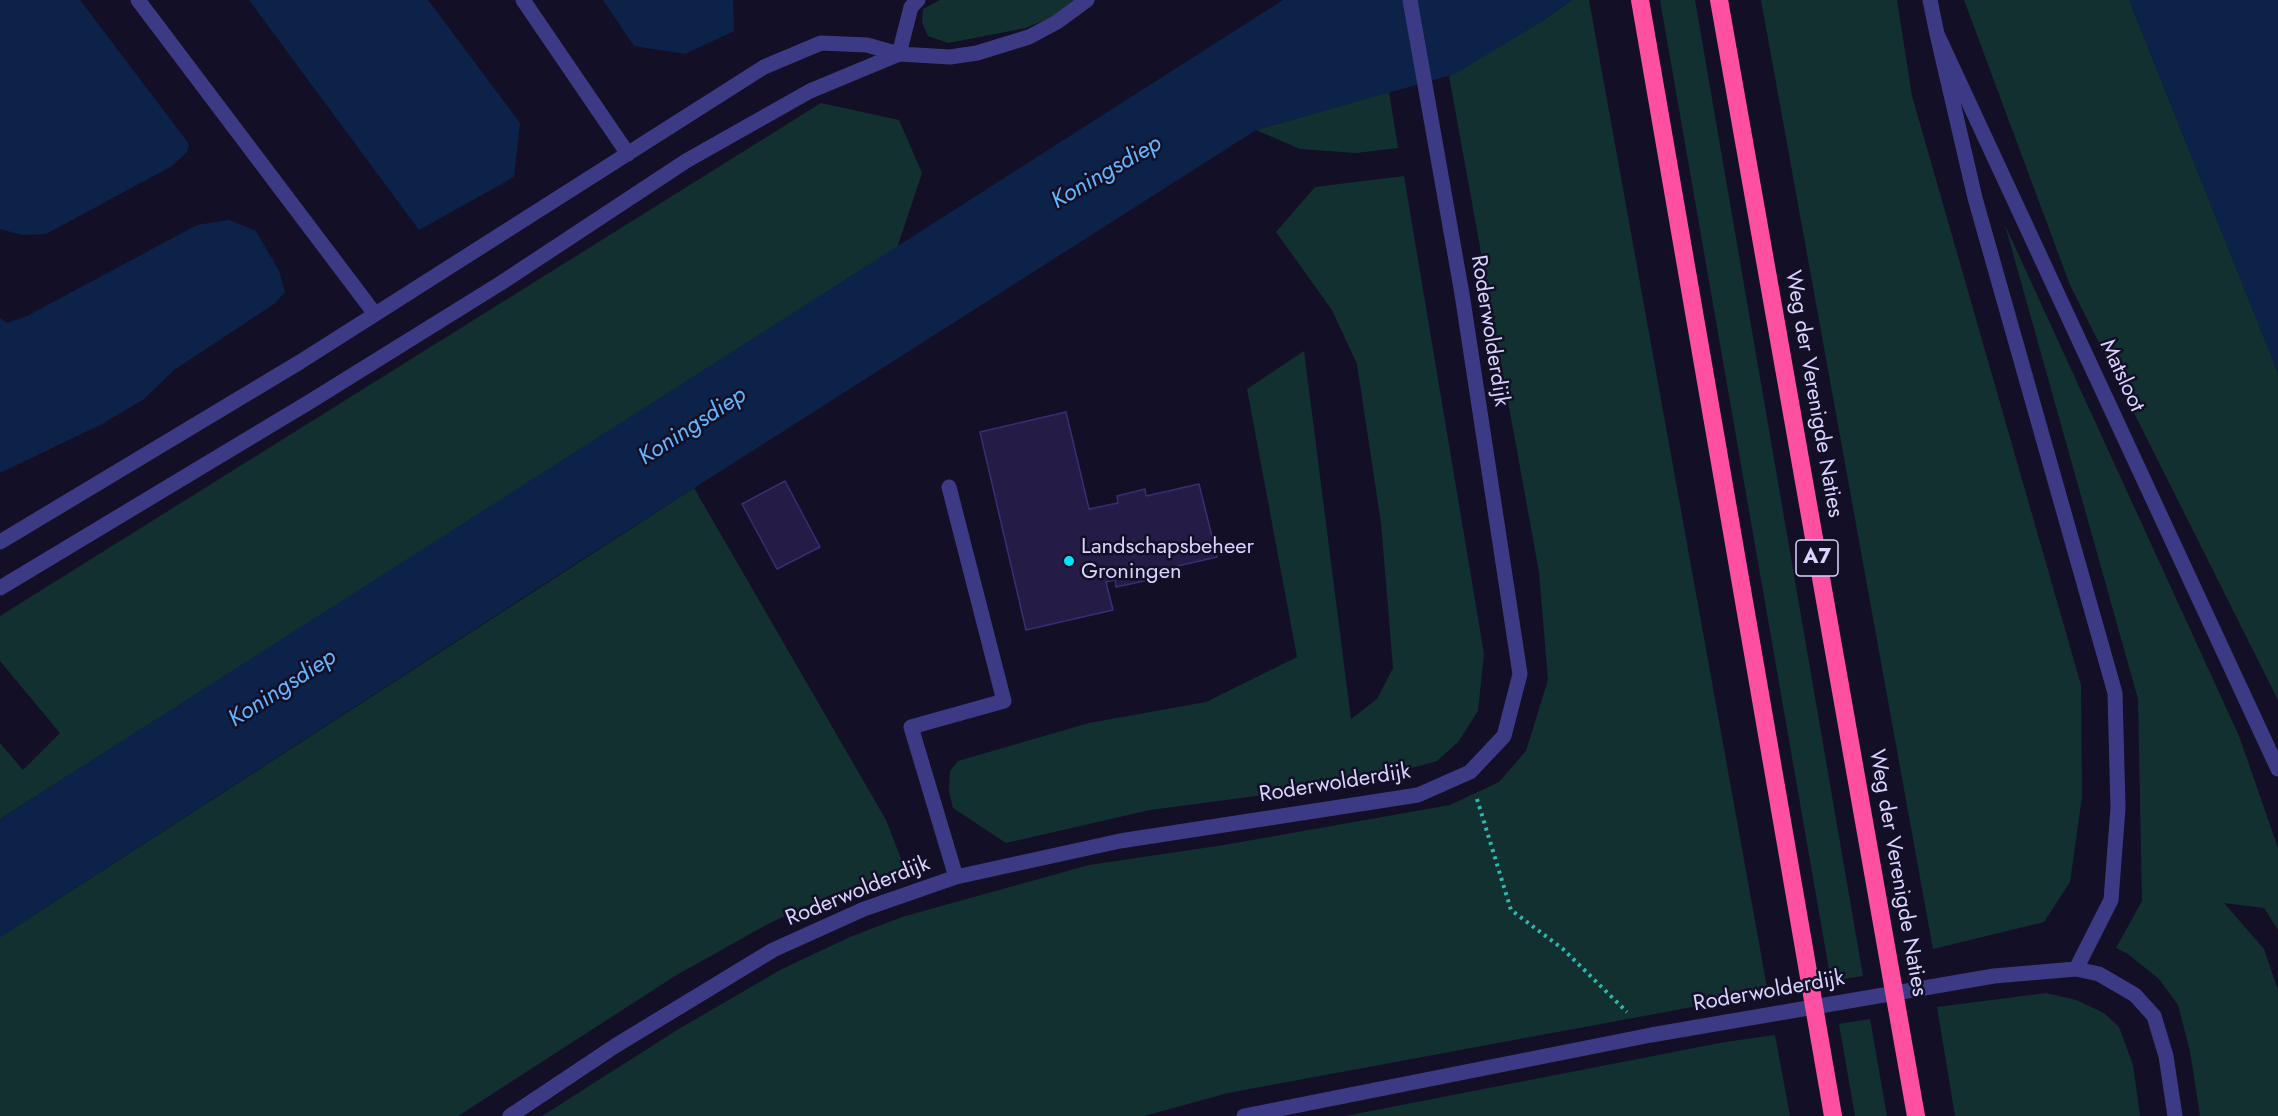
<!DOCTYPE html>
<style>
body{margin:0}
canvas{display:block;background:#130f26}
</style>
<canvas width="2278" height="1116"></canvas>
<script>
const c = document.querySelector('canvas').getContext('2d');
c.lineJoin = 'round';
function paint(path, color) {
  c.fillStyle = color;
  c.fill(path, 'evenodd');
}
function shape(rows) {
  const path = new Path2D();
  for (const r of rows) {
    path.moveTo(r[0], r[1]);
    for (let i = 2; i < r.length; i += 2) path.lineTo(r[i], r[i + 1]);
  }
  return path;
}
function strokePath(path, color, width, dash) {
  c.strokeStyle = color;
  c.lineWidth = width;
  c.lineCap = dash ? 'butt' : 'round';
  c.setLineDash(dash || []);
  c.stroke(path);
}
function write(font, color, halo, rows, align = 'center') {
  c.font = font + ' Jost,sans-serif';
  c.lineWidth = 5;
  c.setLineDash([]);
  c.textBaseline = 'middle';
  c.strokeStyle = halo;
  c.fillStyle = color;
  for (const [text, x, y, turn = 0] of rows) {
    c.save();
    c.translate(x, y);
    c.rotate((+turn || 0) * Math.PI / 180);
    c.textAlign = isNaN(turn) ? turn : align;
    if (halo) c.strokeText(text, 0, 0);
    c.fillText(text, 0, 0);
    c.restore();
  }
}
paint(shape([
 [940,0,1079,0,1068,10,1026,28,948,43,928,36,922,22,923,9],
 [1572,0,1589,0,1768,993,1228,1093,1144,1116,542,1116,677,1030,782,969,850,937,902,917,1089,865,1224,845,1450,805,1499,782,1526,751,1548,680,1539,572,1449,76,1544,20],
 [1660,0,1695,0,1863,976,1831,981],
 [1761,0,1897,0,1912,96,2081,685,2082,797,2070,882,2044,922,1933,949],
 [1964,0,2129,0,2278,373,2278,700,2070,285],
 [1389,92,1398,148,1356,153,1300,149,1256,130],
 [821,103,899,120,922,173,897,248,0,819,0,743,23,770,60,733,0,661,0,616],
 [1404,176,1484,654,1478,711,1458,742,1437,761,1362,782,1150,810,1006,843,953,808,949,791,950,771,958,761,1089,723,1206,702,1297,657,1247,389,1304,351,1351,719,1377,699,1393,668,1381,523,1357,364,1332,310,1276,232,1315,187],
 [2005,225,2239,736,2278,848,2278,930,2264,908,2224,903,2264,949,2278,990,2278,1116,2200,1116,2190,1051,2178,1005,2159,979,2128,954,2116,948,2142,901,2138,699],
 [694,488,886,820,905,869,825,897,766,925,675,976,458,1116,0,1116,0,937],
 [2046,993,2076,1000,2104,1013,2119,1027,2133,1065,2140,1116,1955,1116,1937,1007],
 [1870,1019,1887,1116,1855,1116,1839,1024],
 [1775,1035,1790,1116,1345,1116,1725,1042]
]), '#12302f');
paint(shape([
 [0,0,80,0,189,144,187,152,172,166,46,234,22,235,0,229],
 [249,0,428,0,520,123,514,177,419,230],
 [603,0,733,0,734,31,685,54,634,46],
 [1283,0,1572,0,1544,20,1455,74,1256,130,575,564,0,937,0,819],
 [2129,0,2278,0,2278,373],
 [229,220,256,231,279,271,285,292,274,304,174,370,144,399,102,424,0,473,0,318,7,323,27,316,197,225]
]), '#0c2248');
const building = shape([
 [1066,412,1089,509,1118,503,1117,496,1145,489,1146,496,1199,484,1217,557,1156,571,1158,578,1116,587,1115,580,1106,582,1113,610,1026,630,980,432,1066,412],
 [785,481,820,547,777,569,742,504,785,481]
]);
paint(building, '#241b47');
strokePath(building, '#3b2d73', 1.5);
strokePath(shape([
 [1477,799,1511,910,1563,949,1627,1012]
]), '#2fb8b0', 4, [3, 4.5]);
strokePath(shape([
 [138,0,375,314],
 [523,0,628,154],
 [1930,0,1937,34,2278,769],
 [1937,34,1975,198,2115,693,2118,808,2111,900,2076,969],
 [949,487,1004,701,911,727,956,877],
 [0,542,300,362,764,67,821,43,867,45,899,54,950,57,977,53,1029,37,1057,22,1087,0],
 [0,588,311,401,501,283,686,161,810,91,899,54,911,7,918,0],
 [510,1116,615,1046,773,950,864,909,956,877,1120,841,1418,795,1470,772,1504,736,1520,674,1462,294,1410,0],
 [1244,1116,1651,1035,1994,976,2076,969,2099,974,2135,995,2154,1016,2166,1056,2175,1116]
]), '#3d3a85', 15);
strokePath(shape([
 [1640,0,1833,1116],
 [1719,0,1916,1116]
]), '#ff4fa3', 18);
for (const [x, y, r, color] of [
 [1069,561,6,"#00e5ff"]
]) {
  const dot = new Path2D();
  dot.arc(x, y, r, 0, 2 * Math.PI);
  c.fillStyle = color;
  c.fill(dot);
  strokePath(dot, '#130f26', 2);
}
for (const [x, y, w] of [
 [1817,558,42]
]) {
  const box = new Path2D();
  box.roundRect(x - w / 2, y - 18, w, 36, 4.5);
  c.fillStyle = '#130f26';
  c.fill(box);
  strokePath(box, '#d9d4ff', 1.5);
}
write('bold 21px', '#d9d4ff', null, [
 ["A7",1817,558]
]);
write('22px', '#d9d4ff', '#130f26', [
 ["Roderwolderdijk",1489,331,81],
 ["Matsloot",2121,376,65],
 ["Weg der Verenigde Naties",1813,394,80],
 ["Roderwolderdijk",1335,784,-9],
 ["Weg der Verenigde Naties",1897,873,80],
 ["Roderwolderdijk",858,892,-22],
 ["Roderwolderdijk",1769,992,-10]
]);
write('22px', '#d9d4ff', '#130f26', [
 ["Landschapsbeheer",1081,548],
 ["Groningen",1081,573]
], 'left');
write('italic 24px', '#62b6ff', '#130f26', [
 ["Koningsdiep",1107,173,-30],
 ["Koningsdiep",693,427,-33],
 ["Koningsdiep",283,689,-33]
]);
</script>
